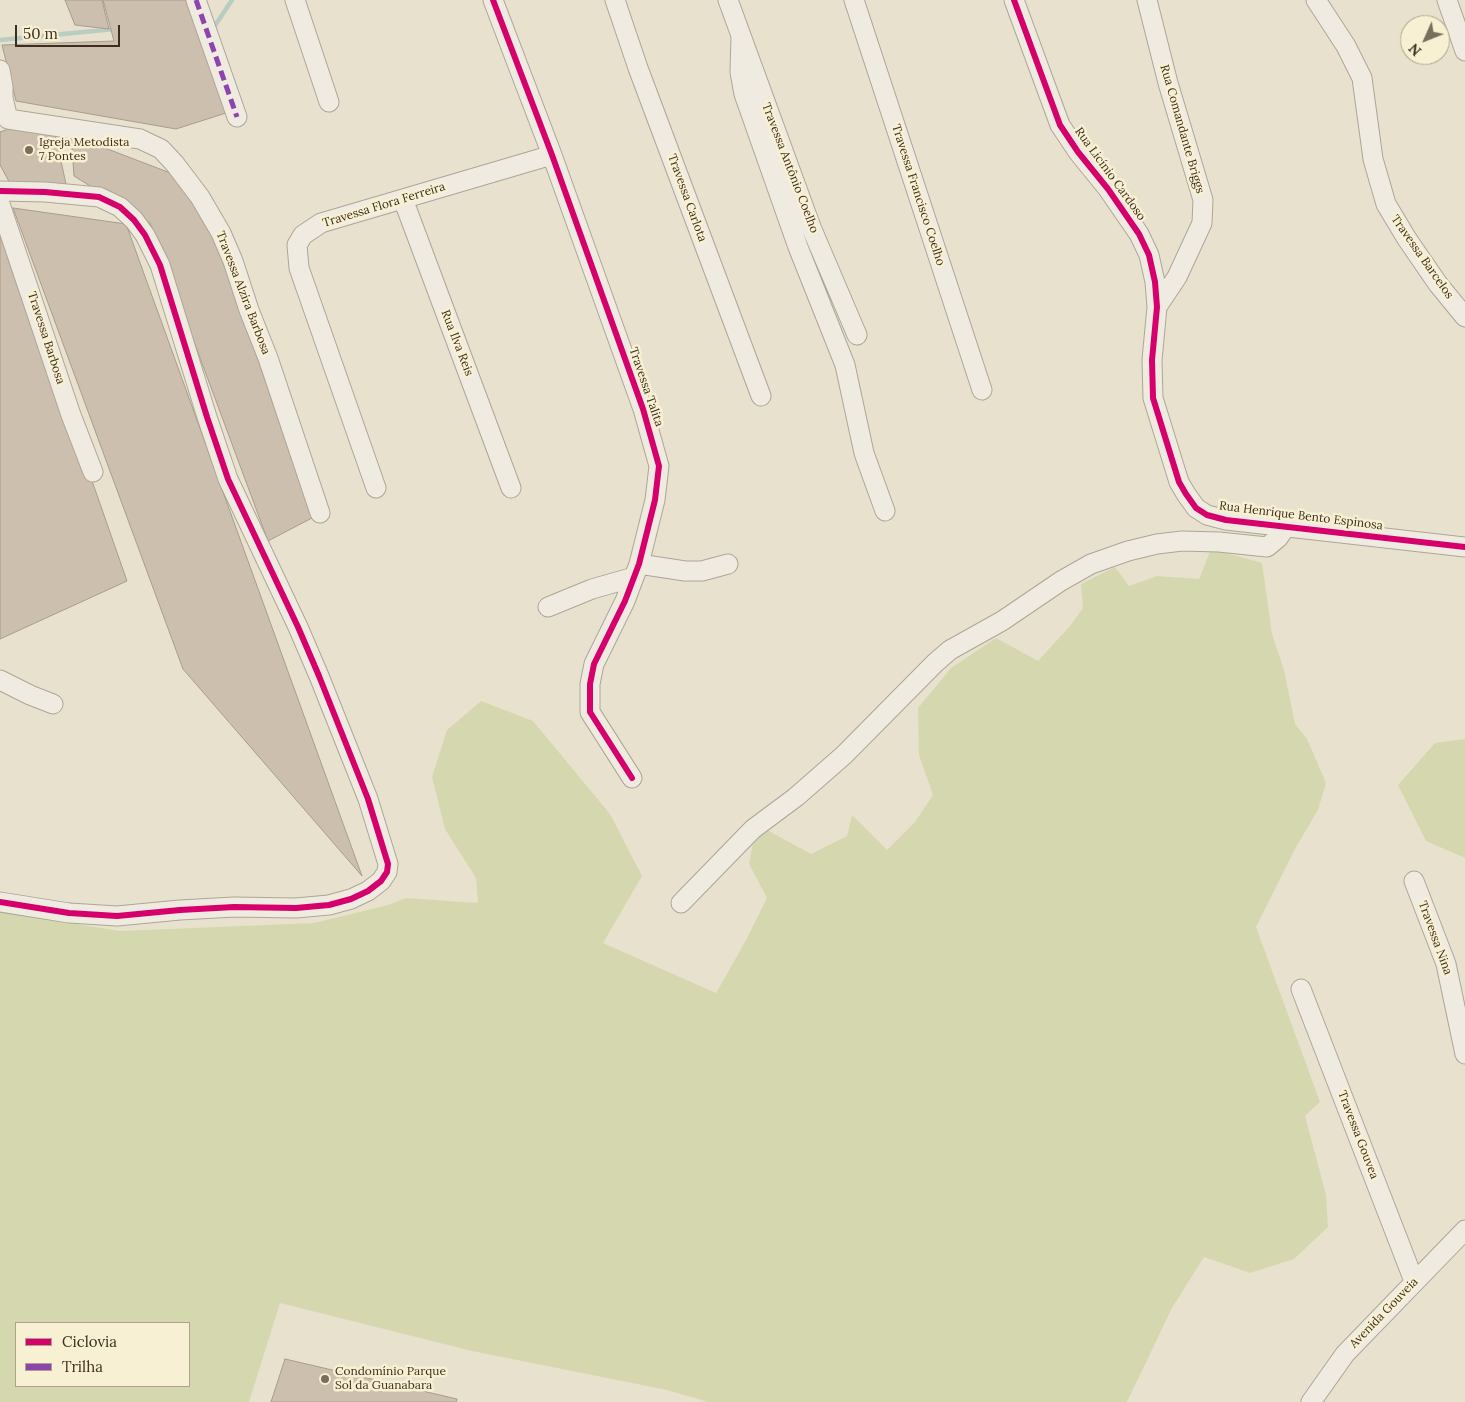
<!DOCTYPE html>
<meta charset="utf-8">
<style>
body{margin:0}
#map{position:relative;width:1465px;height:1402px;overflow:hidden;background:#e8e1ce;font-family:Lora,serif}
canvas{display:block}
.legend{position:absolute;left:15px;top:1322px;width:175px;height:65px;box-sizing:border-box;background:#f8f0d3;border:1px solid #ada28a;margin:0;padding:6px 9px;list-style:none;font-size:15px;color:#3d2e1d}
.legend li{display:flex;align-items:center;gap:10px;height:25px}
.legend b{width:25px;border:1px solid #ada28a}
.north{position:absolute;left:1400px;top:15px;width:50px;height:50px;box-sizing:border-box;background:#f8f0d3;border:1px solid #ada28a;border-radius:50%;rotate:226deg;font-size:14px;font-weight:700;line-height:20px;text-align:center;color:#3d2e1d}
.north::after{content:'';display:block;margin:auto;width:18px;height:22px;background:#796d5b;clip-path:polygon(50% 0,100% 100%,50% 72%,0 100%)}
.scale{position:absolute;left:15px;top:25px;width:105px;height:22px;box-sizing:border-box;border:2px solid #3d2e1d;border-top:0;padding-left:6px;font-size:15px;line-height:18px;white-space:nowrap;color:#3d2e1d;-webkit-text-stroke:4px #f8f0d3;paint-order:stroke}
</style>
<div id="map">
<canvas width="1465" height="1402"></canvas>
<ul class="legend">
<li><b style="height:6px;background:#d6006c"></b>Ciclovia</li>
<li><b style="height:6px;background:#8e44ad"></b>Trilha</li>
</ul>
<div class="north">N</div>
<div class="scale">50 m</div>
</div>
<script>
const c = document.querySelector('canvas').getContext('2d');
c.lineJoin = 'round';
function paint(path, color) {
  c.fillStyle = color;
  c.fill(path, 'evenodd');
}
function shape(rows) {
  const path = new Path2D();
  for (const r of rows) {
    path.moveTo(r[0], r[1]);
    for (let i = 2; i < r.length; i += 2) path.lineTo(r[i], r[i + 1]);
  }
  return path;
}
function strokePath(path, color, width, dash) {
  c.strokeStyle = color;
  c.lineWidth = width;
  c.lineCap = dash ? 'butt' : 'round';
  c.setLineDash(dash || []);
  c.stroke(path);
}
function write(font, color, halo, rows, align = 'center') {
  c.font = font + ' Lora,serif';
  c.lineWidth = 5;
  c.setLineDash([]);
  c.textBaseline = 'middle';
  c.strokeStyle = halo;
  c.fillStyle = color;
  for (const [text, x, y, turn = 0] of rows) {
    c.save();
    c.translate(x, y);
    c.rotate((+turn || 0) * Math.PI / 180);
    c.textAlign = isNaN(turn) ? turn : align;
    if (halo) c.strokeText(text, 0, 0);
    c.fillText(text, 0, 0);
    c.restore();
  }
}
paint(shape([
 [1211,549,1262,563,1272,634,1284,670,1295,724,1307,739,1326,783,1318,810,1296,847,1256,927,1320,1102,1305,1116,1326,1195,1328,1227,1294,1259,1250,1273,1204,1257,1172,1308,1127,1402,708,1402,667,1390,472,1351,280,1303,249,1402,0,1402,0,912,120,931,314,923,388,905,406,898,478,903,476,878,445,829,432,777,447,730,481,701,533,721,610,814,642,876,603,943,716,993,745,942,767,898,749,864,755,831,769,831,811,854,847,836,852,815,887,850,915,822,933,795,919,755,918,708,951,668,996,638,1038,661,1070,626,1083,608,1081,584,1115,567,1129,586,1157,576,1199,579],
 [16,1323,189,1323,189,1386,16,1386],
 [1465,739,1465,858,1426,841,1398,785,1435,743]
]), '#d5d8af');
strokePath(shape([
 [212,30,232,0],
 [0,40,115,29]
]), '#b9cdc2', 4.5);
const building = shape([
 [65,0,102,0,109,29,75,25,65,0],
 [103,0,187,0,226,113,176,129,16,101,2,45,114,41,103,0],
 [15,127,55,134,66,184,12,187,0,165,0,132,15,127],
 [71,135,173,174,218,242,312,518,268,541,150,223,74,176,71,135],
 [13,208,126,224,362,876,183,669,13,208],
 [0,222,26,292,127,581,0,639,0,222],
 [285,1359,457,1399,456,1402,271,1402,285,1359]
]);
paint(building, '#ccbfae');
strokePath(building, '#a89c8c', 1);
const minor = shape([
 [196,0,237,117],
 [295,0,329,102],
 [493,0,552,155,643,409,659,466,655,500,639,564,625,601,594,664,590,684,590,712,632,778],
 [615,0,638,68,761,396],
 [728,0,811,227,857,335],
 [854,0,982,390],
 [1014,0,1060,125,1078,152,1108,189,1139,234,1149,255,1155,282,1157,307,1152,360,1153,398,1179,482,1186,494,1196,508,1207,515,1226,520,1465,547],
 [1147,0,1168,83,1203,200,1202,223,1177,277,1157,307],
 [1316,0,1346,46,1362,78,1373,159,1386,204,1407,239,1438,284,1465,317],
 [1447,0,1465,51],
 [741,36,740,72,744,94,798,247,845,365,864,453,885,511],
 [0,70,3,87,3,98,8,119],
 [8,119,140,139,161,149,175,164,200,197,221,233,233,261,249,310,268,358,320,513],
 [0,191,45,192,99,197,120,207,134,220,145,235,160,265,207,417,228,479,298,627,319,676,368,799,388,864,387,872,381,881,368,891,351,899,329,905,296,908,234,907,180,910,117,916,69,913,0,902],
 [403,199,511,488],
 [0,204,71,415,93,472],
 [376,488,299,268,297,245,303,235,321,223,552,155],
 [639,564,685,571,702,571,728,564],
 [548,607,592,589,634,577],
 [0,680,30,695,53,704],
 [1414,881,1446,964,1465,1054],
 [681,903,753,829,796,797,844,755,935,663,950,650,1002,621,1061,581,1091,564,1128,551,1157,544,1182,541,1219,542,1267,547,1278,538,1286,527],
 [1301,989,1414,1281],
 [1311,1402,1345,1354,1465,1230]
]);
strokePath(minor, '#ada697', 21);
strokePath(minor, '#efebe0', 19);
strokePath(shape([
 [196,0,237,117]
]), '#8e44ad', 5, [10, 5]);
strokePath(shape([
 [493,0,552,155,643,409,659,466,655,500,639,564,625,601,594,664,590,684,590,712,632,778],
 [1014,0,1060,125,1078,152,1108,189,1139,234,1149,255,1155,282,1157,307,1152,360,1153,398,1179,482,1186,494,1196,508,1207,515,1226,520,1465,547],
 [0,191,45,192,99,197,120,207,134,220,145,235,160,265,207,417,228,479,298,627,319,676,368,799,388,864,387,872,381,881,368,891,351,899,329,905,296,908,234,907,180,910,117,916,69,913,0,902]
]), '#d6006c', 6);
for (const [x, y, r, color] of [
 [29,150,5,"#796d5b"],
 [325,1379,5,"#796d5b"]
]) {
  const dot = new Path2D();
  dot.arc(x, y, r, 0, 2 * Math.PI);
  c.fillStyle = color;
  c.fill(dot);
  strokePath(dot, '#f8f0d3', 2);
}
write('12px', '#3d2e1d', '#f8f0d3', [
 ["Rua Comandante Briggs",1182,129,74],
 ["Travessa Antônio Coelho",790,168,69],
 ["Rua Licínio Cardoso",1110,174,54],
 ["Travessa Francisco Coelho",918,195,72],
 ["Travessa Carlota",687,198,70],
 ["Travessa Flora Ferreira",384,205,-17],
 ["Travessa Barcelos",1422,257,55],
 ["Travessa Alzira Barbosa",243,293,69],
 ["Travessa Barbosa",46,338,72],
 ["Rua Ilva Reis",457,343,69],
 ["Travessa Talita",646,387,71],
 ["Rua Henrique Bento Espinosa",1301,516,7],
 ["Travessa Nina",1435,938,70],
 ["Travessa Gouvea",1358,1135,69],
 ["Avenida Gouveia",1384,1313,-46]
]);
write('12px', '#3d2e1d', '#f8f0d3', [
 ["Igreja Metodista",39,143],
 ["7 Pontes",39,157],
 ["Condomínio Parque",335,1372],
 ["Sol da Guanabara",335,1386]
], 'left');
</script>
